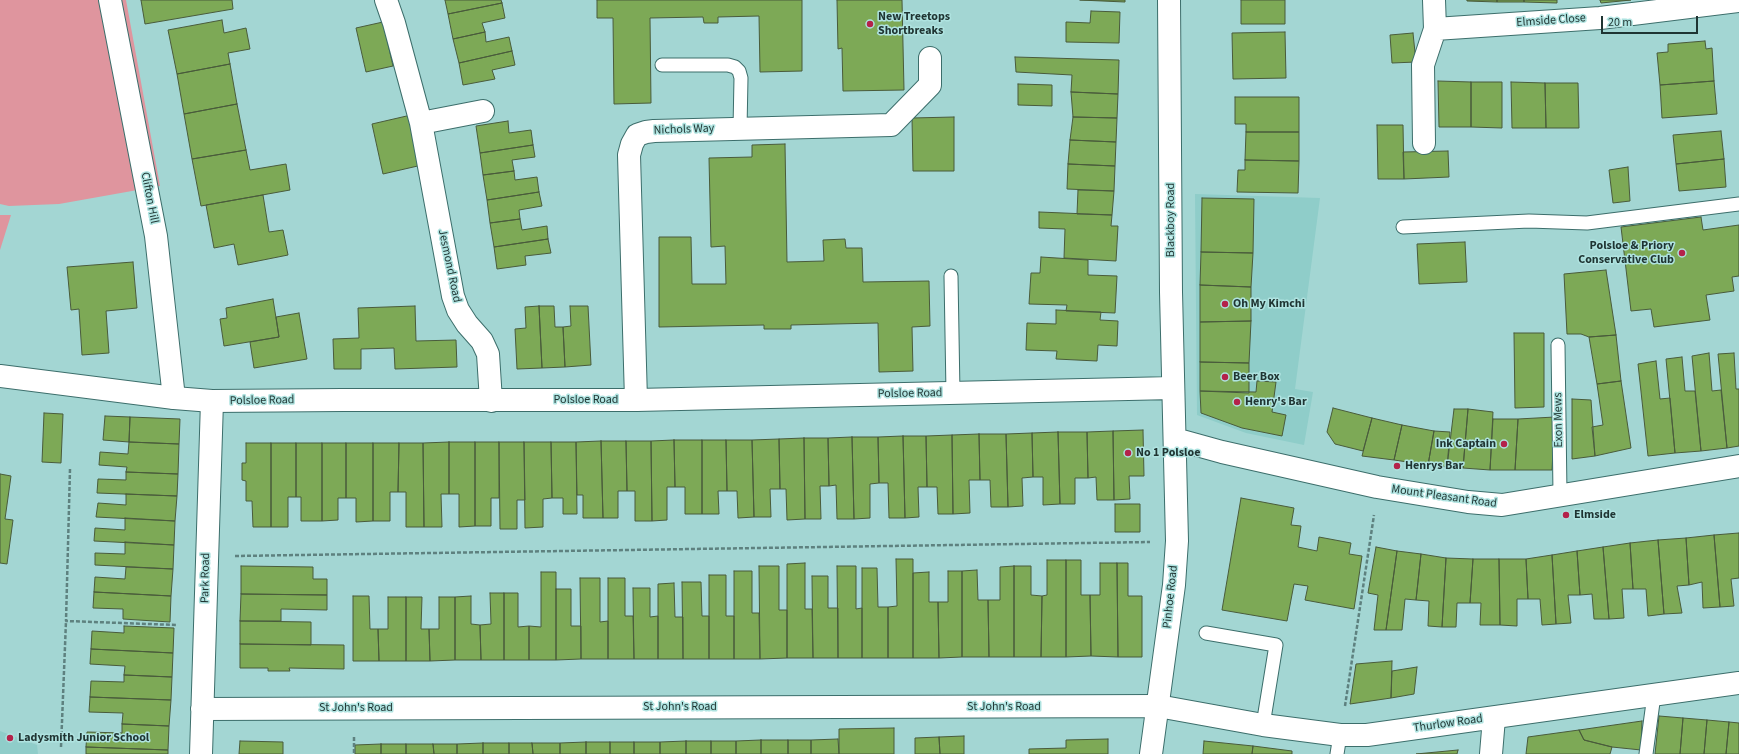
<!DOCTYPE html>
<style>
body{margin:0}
#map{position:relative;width:1739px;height:754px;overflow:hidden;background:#a3d6d3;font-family:"Source Sans 3",sans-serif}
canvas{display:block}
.scale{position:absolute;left:1601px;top:16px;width:97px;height:18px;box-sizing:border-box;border:2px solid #1f3432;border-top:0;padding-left:5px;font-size:12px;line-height:14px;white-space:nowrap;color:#1f3432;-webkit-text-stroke:3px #afe3e0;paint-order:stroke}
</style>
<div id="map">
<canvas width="1739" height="754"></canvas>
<div class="scale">20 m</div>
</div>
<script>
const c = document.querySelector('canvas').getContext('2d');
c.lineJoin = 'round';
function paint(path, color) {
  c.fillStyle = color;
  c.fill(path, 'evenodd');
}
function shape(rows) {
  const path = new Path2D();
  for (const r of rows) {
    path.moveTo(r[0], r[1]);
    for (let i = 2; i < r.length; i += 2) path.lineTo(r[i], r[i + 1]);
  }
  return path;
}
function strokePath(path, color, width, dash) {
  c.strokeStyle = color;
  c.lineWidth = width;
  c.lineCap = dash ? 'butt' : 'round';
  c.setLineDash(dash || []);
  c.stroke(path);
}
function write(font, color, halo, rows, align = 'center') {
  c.font = font + ' "Source Sans 3",sans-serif';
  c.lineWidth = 3;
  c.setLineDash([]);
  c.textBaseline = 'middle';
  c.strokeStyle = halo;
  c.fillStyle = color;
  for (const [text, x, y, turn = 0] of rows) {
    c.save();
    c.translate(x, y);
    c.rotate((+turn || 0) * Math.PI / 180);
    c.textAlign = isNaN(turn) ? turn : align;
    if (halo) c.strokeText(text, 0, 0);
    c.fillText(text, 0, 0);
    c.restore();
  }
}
paint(shape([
 [1195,194,1320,198,1295,389,1313,392,1304,445,1246,433,1197,415],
 [0,731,37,745,38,754,0,754]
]), '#8fcdc9');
paint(shape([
 [0,0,126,0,160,186,59,204,9,206,0,204],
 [0,215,11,215,0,250]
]), '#df959e');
const building = shape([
 [141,0,232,0,233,9,145,24,141,0],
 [445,0,501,0,502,3,448,14,445,0],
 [597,0,802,0,802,71,760,72,759,16,718,17,718,23,704,23,703,17,650,18,651,103,614,104,613,18,597,18,597,0],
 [837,0,902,0,904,90,843,91,842,48,838,49,837,0],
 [1080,0,1125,0,1125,2,1080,0],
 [1241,0,1285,0,1285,24,1241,24,1241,0],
 [1467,0,1497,0,1497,2,1467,1,1467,0],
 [1497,0,1524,0,1524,2,1497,2,1497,0],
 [1524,0,1557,0,1557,3,1524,2,1524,0],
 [1600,0,1631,0,1601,3,1600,0],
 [502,3,505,18,482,23,485,32,453,39,448,14,502,3],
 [1091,11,1120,12,1119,43,1066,42,1066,22,1090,23,1091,11],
 [222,20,224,33,246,28,250,49,228,53,230,64,177,74,168,30,222,20],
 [383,22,393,66,366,72,356,28,383,22],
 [485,32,486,42,509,37,512,51,459,63,453,39,485,32],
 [1285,32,1286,78,1233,79,1232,33,1285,32],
 [1413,33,1416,62,1392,63,1390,35,1413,33],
 [1705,41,1706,49,1712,48,1714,81,1660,85,1657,53,1668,52,1668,44,1705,41],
 [512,51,515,65,492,70,495,79,463,85,459,63,512,51],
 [1015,57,1119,60,1118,94,1071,92,1072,75,1016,72,1015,57],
 [230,64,237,104,184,114,177,74,230,64],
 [1438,81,1471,82,1471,127,1439,127,1438,81],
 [1714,81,1717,114,1662,118,1660,85,1714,81],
 [1471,82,1502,82,1502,128,1471,127,1471,82],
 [1511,82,1545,83,1546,128,1512,128,1511,82],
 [1545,83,1578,83,1579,128,1546,128,1545,83],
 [1018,84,1052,85,1052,106,1018,105,1018,84],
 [1071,92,1118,94,1117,118,1073,117,1071,92],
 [1235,97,1299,97,1299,132,1246,132,1246,124,1235,124,1235,97],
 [237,104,246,150,192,159,184,114,237,104],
 [411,115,422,165,383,174,372,124,411,115],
 [954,117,954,171,913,171,912,118,954,117],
 [1073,117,1117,118,1116,142,1070,140,1073,117],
 [508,121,509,133,531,130,533,145,480,153,476,126,508,121],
 [1377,125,1403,125,1404,179,1378,179,1377,125],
 [1721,131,1724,159,1676,164,1673,135,1721,131],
 [1246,132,1299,132,1299,161,1245,160,1246,132],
 [1070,140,1116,142,1115,166,1068,164,1070,140],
 [785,144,787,262,824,261,823,240,845,239,846,248,862,248,863,282,929,281,930,326,912,327,913,371,879,372,878,323,791,325,791,329,764,329,764,325,659,327,659,237,691,237,692,284,726,284,725,246,711,247,709,158,752,157,752,145,785,144],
 [533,145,535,157,512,160,514,171,483,175,480,153,533,145],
 [246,150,250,170,286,164,290,190,201,206,192,159,246,150],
 [1448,151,1449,177,1404,179,1403,152,1448,151],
 [1724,159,1726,187,1679,191,1676,164,1724,159],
 [1245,160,1299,161,1298,193,1237,192,1238,170,1245,170,1245,160],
 [1068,164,1115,166,1114,191,1067,189,1068,164],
 [1628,167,1630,201,1613,203,1609,170,1628,167],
 [514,171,515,180,537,177,539,192,487,200,483,175,514,171],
 [1078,190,1114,191,1112,215,1077,214,1078,190],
 [539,192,542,206,519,210,520,219,490,223,487,200,539,192],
 [263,195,269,232,283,230,288,255,238,265,234,244,214,248,206,205,263,195],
 [1202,198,1254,199,1253,253,1201,252,1202,198],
 [1039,212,1112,215,1111,226,1118,226,1116,261,1064,258,1065,229,1039,228,1039,212],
 [1701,217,1703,230,1739,225,1739,276,1732,277,1734,291,1706,295,1710,320,1654,327,1651,309,1631,311,1621,227,1701,217],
 [520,219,522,230,547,226,548,239,494,247,490,223,520,219],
 [548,239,551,253,525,256,526,265,497,269,494,247,548,239],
 [1465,242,1467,282,1419,284,1417,244,1465,242],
 [1201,252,1253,253,1251,287,1200,285,1201,252],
 [1041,257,1088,260,1088,275,1117,276,1115,313,1066,311,1067,305,1029,304,1031,273,1040,273,1041,257],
 [133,262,137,308,106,311,109,353,82,355,79,309,71,310,67,267,133,262],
 [1606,270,1616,335,1589,337,1581,334,1567,334,1564,274,1606,270],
 [1200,285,1251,287,1251,321,1200,322,1200,285],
 [273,299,279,337,224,346,220,319,227,318,226,308,273,299],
 [415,306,416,341,456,340,457,367,395,369,394,348,361,349,361,369,334,369,333,339,359,338,358,308,415,306],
 [539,306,554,306,555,327,563,327,565,367,542,368,539,306],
 [539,306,542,368,517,369,515,329,526,328,525,307,539,306],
 [570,306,588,306,591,365,565,367,563,327,571,326,570,306],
 [1056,310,1101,312,1100,320,1118,321,1117,346,1098,345,1097,361,1056,359,1057,351,1026,350,1027,323,1056,324,1056,310],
 [299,313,307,359,254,368,250,342,279,337,276,317,299,313],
 [1251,321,1249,363,1200,362,1200,322,1251,321],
 [1514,333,1544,333,1544,407,1515,408,1514,333],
 [1616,335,1621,381,1597,384,1589,337,1616,335],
 [1709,353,1712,391,1721,390,1727,448,1701,451,1692,356,1709,353],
 [1734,353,1736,389,1739,389,1739,446,1727,448,1718,354,1734,353],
 [1682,357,1685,391,1695,391,1701,451,1675,453,1666,359,1682,357],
 [1656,361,1660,399,1670,398,1675,453,1648,456,1638,364,1656,361],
 [1200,362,1249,363,1249,393,1200,391,1200,362],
 [1257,381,1276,382,1272,412,1286,415,1282,436,1242,428,1201,413,1200,391,1256,392,1257,381],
 [1621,381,1631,448,1595,456,1592,427,1603,425,1597,384,1621,381],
 [1572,399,1591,400,1595,456,1572,459,1572,399],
 [1333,408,1372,418,1363,451,1335,444,1327,432,1333,408],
 [1454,409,1468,409,1463,468,1447,467,1454,409],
 [1468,409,1493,412,1490,470,1463,468,1468,409],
 [44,413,63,414,61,463,42,462,44,413],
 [105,416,130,417,129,442,103,440,105,416],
 [130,417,180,419,179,444,129,442,130,417],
 [1555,417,1552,470,1515,470,1518,419,1555,417],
 [1372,418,1402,425,1394,460,1362,456,1372,418],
 [1493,419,1518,419,1515,470,1490,470,1493,419],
 [1402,425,1434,431,1428,465,1394,460,1402,425],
 [1143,430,1144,476,1129,476,1130,499,1114,500,1113,431,1143,430],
 [1113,431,1114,500,1097,500,1096,477,1088,478,1087,432,1113,431],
 [1434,431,1450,432,1447,467,1428,465,1434,431],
 [1058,432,1087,432,1088,478,1075,478,1075,504,1060,504,1058,432],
 [1058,432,1060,504,1043,505,1043,477,1033,477,1032,433,1058,432],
 [1032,433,1033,477,1022,478,1023,506,1008,507,1006,434,1032,433],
 [979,434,1006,434,1008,507,991,507,990,480,980,480,979,434],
 [979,434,980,480,969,480,970,513,953,514,952,435,979,434],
 [952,435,953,514,938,514,937,487,927,487,926,436,952,435],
 [903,436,926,436,927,487,918,487,919,517,905,518,903,436],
 [903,436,905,518,889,518,888,483,879,483,878,437,903,436],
 [852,437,878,437,879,483,870,484,870,518,854,519,852,437],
 [852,437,854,519,837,519,836,485,829,486,828,438,852,437],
 [804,438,828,438,829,486,820,486,821,519,805,519,804,438],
 [804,438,805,519,787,520,786,489,780,489,779,439,804,438],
 [779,439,780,489,770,489,771,517,754,517,752,440,779,439],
 [674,440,702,440,702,514,685,514,685,487,675,487,674,440],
 [674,440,675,487,667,487,667,520,652,521,651,441,674,440],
 [702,440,726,440,727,491,718,491,719,514,702,514,702,440],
 [726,440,752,440,754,517,738,518,737,491,727,491,726,440],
 [601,441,626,441,627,491,618,491,618,518,603,518,601,441],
 [601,441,603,518,583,518,583,495,577,495,576,442,601,441],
 [626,441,651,441,652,521,635,521,635,491,627,491,626,441],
 [129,442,179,444,178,474,126,472,127,467,99,465,100,452,128,454,129,442],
 [449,442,475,442,475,526,459,527,459,494,449,494,449,442],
 [449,442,449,494,441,494,442,527,424,527,423,443,449,442],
 [475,442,499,442,499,498,491,498,491,526,475,526,475,442],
 [499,442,524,442,525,500,517,500,517,529,500,529,499,442],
 [524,442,551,442,552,498,543,499,543,527,525,528,524,442],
 [551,442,576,442,577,514,563,514,563,498,552,498,551,442],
 [246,443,271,443,271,527,253,527,252,501,246,501,246,481,242,480,242,463,246,463,246,443],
 [271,443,296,443,296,497,288,497,288,527,271,527,271,443],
 [296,443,322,443,322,521,301,521,301,497,296,497,296,443],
 [322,443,346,443,346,498,338,498,338,520,322,521,322,443],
 [346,443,373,443,373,521,356,522,356,498,346,498,346,443],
 [373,443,399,443,398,492,390,492,390,521,373,521,373,443],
 [399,443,423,443,424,527,406,527,406,492,398,492,399,443],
 [126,472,178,474,177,496,97,493,98,479,126,480,126,472],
 [0,474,11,476,5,519,13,520,7,564,0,563,0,474],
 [126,494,177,496,175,521,96,517,98,503,126,505,126,494],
 [1241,498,1294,508,1291,525,1301,526,1298,547,1317,551,1319,537,1351,543,1349,554,1362,556,1354,609,1305,600,1308,586,1294,584,1287,621,1222,610,1241,498],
 [1115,504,1140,504,1140,532,1115,532,1115,504],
 [125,518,175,521,174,545,94,541,95,528,125,530,125,518],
 [1739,533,1739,578,1731,579,1734,606,1720,607,1714,535,1739,533],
 [1714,535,1720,607,1703,608,1702,582,1689,585,1686,538,1714,535],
 [1686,538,1689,585,1677,586,1682,613,1664,614,1658,540,1686,538],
 [1658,540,1664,614,1648,616,1646,589,1633,589,1630,543,1658,540],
 [125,542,174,545,173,569,95,565,95,553,125,554,125,542],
 [1630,543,1633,589,1622,589,1624,618,1609,619,1603,547,1630,543],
 [1376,547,1397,551,1386,630,1374,630,1378,595,1368,593,1376,547],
 [1603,547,1609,619,1594,619,1592,594,1580,595,1577,551,1603,547],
 [1397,551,1421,554,1416,600,1405,599,1402,630,1386,630,1397,551],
 [1577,551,1580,595,1568,595,1571,623,1556,624,1552,555,1577,551],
 [1421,554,1446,558,1442,627,1428,626,1429,601,1416,600,1421,554],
 [1552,555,1556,624,1542,625,1540,599,1528,599,1526,559,1552,555],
 [1446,558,1473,559,1470,603,1457,603,1456,627,1442,627,1446,558],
 [896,559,913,559,913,658,888,658,888,607,897,606,896,559],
 [1473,559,1499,559,1500,625,1480,625,1481,603,1470,603,1473,559],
 [1499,559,1526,559,1528,599,1517,599,1517,626,1500,625,1499,559],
 [1047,560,1066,560,1066,657,1041,657,1042,596,1047,595,1047,560],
 [1066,560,1081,560,1081,595,1090,595,1091,656,1066,657,1066,560],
 [805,563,805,609,812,609,813,658,787,658,787,564,805,563],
 [1100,563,1117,563,1118,657,1091,656,1090,595,1100,595,1100,563],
 [1117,563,1128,563,1128,596,1142,596,1142,657,1118,657,1117,563],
 [241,566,313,567,313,579,327,579,327,595,241,594,241,566],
 [759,566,779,566,779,610,787,610,787,658,760,659,759,566],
 [837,566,856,566,856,609,862,608,862,658,838,658,837,566],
 [1014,566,1031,566,1031,595,1042,596,1041,657,1014,657,1014,566],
 [1014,566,1014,657,989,657,988,600,1000,600,1000,567,1014,566],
 [126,567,173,569,171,596,94,592,95,577,125,579,126,567],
 [862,568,877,568,878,607,888,607,888,658,862,658,862,568],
 [977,570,978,600,988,600,989,657,962,657,962,571,977,570],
 [734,571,752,571,752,613,759,613,760,659,734,659,734,571],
 [948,571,962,571,962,657,939,658,938,602,948,602,948,571],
 [541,572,556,572,556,660,529,660,529,626,541,627,541,572],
 [929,572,929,602,938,602,939,658,913,658,913,573,929,572],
 [709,575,726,575,726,616,734,616,734,659,709,659,709,575],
 [812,576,828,576,828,608,838,608,838,658,813,658,812,576],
 [580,578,600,578,600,622,608,621,608,659,581,659,580,578],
 [608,578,625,578,625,616,633,616,634,659,608,659,608,578],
 [682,582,701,582,702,616,709,616,709,659,683,659,682,582],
 [674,583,675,617,683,617,683,659,658,659,658,584,674,583],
 [633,588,650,588,650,617,658,616,658,659,634,659,633,588],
 [556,589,571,589,571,626,581,626,581,659,556,660,556,589],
 [94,592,171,596,170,622,123,619,123,609,93,608,94,592],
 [490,593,504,593,504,660,481,660,480,625,491,624,490,593],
 [504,593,518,593,518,627,529,626,529,660,504,660,504,593],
 [241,594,327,595,327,610,281,609,281,621,240,621,241,594],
 [353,596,369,596,370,629,378,629,379,661,353,661,353,596],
 [471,596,471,624,480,625,481,660,455,660,455,597,471,596],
 [388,597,406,597,406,661,379,661,378,629,388,629,388,597],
 [406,597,422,597,421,629,429,629,430,661,406,661,406,597],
 [439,597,455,597,455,660,430,661,429,629,439,629,439,597],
 [240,621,311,622,311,645,240,644,240,621],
 [124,626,174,628,173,653,91,649,92,631,124,633,124,626],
 [240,644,344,645,344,669,289,668,290,671,268,671,268,668,240,668,240,644],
 [91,649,173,653,172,677,124,675,125,666,90,664,91,649],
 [1392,661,1391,698,1350,704,1356,664,1392,661],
 [1417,667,1414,694,1391,698,1392,671,1417,667],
 [124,675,172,677,171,700,90,697,91,681,124,682,124,675],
 [90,697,171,700,169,726,122,724,123,713,89,712,90,697],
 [1659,716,1683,718,1680,754,1655,754,1659,716],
 [1683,718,1707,720,1704,754,1680,754,1683,718],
 [1707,720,1729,722,1726,754,1704,754,1707,720],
 [1642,721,1641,750,1612,747,1584,740,1579,730,1642,721],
 [1729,722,1739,723,1739,754,1726,754,1729,722],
 [122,724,169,726,168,750,86,747,87,732,122,733,122,724],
 [894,728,894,754,839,754,839,729,894,728],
 [1579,730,1584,740,1612,747,1610,754,1526,754,1528,737,1579,730],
 [964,736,964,754,940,754,939,737,964,736],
 [939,737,940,754,915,754,915,738,939,737],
 [838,739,839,754,811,754,811,740,838,739],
 [1108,739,1108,754,1029,754,1029,749,1066,748,1066,740,1108,739],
 [761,740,788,740,788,754,761,754,761,740],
 [761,740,761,754,736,754,736,741,761,740],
 [788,740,811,740,811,754,788,754,788,740],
 [240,741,283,742,283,754,239,754,240,741],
 [686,741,711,741,711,754,686,754,686,741],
 [686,741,686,754,660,754,660,742,686,741],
 [711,741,736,741,736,754,711,754,711,741],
 [1204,741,1253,746,1252,754,1203,754,1204,741],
 [586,742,610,742,610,754,586,754,586,742],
 [586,742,586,754,560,754,560,743,586,742],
 [610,742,634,742,634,754,610,754,610,742],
 [634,742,660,742,660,754,634,754,634,742],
 [483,743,509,743,509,754,483,754,483,743],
 [483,743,483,754,457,754,457,744,483,743],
 [509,743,532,743,533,754,509,754,509,743],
 [532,743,560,743,560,754,533,754,532,743],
 [381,744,406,744,406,754,381,754,381,744],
 [381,744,381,754,355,754,355,745,381,744],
 [406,744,433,744,434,754,406,754,406,744],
 [433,744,457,744,457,754,434,754,433,744],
 [1253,746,1292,751,1292,754,1252,754,1253,746],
 [86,747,168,750,168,754,86,754,86,747],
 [1458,750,1457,754,1416,754,1458,750]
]);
paint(building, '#7da956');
strokePath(building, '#495b3b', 1);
const lane = shape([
 [662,65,728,65,735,67,739,71,741,78,740,129],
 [1403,227,1529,221,1587,223,1739,204],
 [951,276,953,393],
 [1558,345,1560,494],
 [1206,633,1276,645,1263,725],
 [1337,754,1340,735],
 [1646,754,1654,695]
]);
const street = shape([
 [110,0,156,236,174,398],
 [386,0,394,23,421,123,453,296,458,310,467,324,482,341,488,354,491,401],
 [1435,29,1600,18,1739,1],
 [421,123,483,111],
 [1424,143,1423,65,1435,29,1434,0],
 [636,400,629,155,632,144,637,135,646,132,654,131,891,125,930,85,930,58],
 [202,709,1158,706,1263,725,1340,735,1367,735,1739,683],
 [201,754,212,401],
 [1491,754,1494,718]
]);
const secondary = shape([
 [0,376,174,398,212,401,343,400,636,400,1173,388],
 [1175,439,1222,452,1377,487,1468,502,1502,505,1739,466],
 [1151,754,1174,585,1177,541,1171,292,1169,0]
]);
strokePath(lane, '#3c6e6b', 15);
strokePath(street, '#3c6e6b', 24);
strokePath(secondary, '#3c6e6b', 24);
strokePath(shape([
 [70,469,66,621,177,625],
 [235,556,1150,542],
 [1345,706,1374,515],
 [354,737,354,754],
 [61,747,66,621]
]), '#5e817f', 2.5, [4, 2]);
strokePath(lane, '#fff', 13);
strokePath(street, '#fff', 22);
strokePath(secondary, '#fff', 22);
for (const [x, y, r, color] of [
 [870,24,4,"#b4224a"],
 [1682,253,4,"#b4224a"],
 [1225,304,4,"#b4224a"],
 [1225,377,4,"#b4224a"],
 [1237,402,4,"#b4224a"],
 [1504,444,4,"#b4224a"],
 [1128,453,4,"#b4224a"],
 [1397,466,4,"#b4224a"],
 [1566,515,4,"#b4224a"],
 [10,738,4,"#b4224a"]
]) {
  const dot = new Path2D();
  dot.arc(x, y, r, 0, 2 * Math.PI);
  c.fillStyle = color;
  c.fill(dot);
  strokePath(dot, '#afe3e0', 1.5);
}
write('bold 12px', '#1f3432', '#afe3e0', [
 ["New Treetops",878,17],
 ["Shortbreaks",878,31],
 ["Polsloe & Priory",1674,246,"right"],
 ["Conservative Club",1674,260,"right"],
 ["Oh My Kimchi",1233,304],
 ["Beer Box",1233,377],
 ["Henry's Bar",1245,402],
 ["Ink Captain",1496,444,"right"],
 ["No 1 Polsloe",1136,453],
 ["Henrys Bar",1405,466],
 ["Elmside",1574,515],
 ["Ladysmith Junior School",18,738]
], 'left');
write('12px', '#1f3432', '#afe3e0', [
 ["Elmside Close",1551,21,-4],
 ["Nichols Way",684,130,-2],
 ["Clifton Hill",149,198,79],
 ["Blackboy Road",1171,220,-90],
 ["Jesmond Road",449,266,78],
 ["Polsloe Road",910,394,-1],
 ["Polsloe Road",586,400],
 ["Polsloe Road",262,401,-1],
 ["Exon Mews",1559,420,-91],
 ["Mount Pleasant Road",1444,497,8],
 ["Park Road",206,578,-89],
 ["Pinhoe Road",1171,597,-84],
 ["St John's Road",680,707],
 ["St John's Road",1004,707],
 ["St John's Road",356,708],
 ["Thurlow Road",1448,724,-8]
]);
</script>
